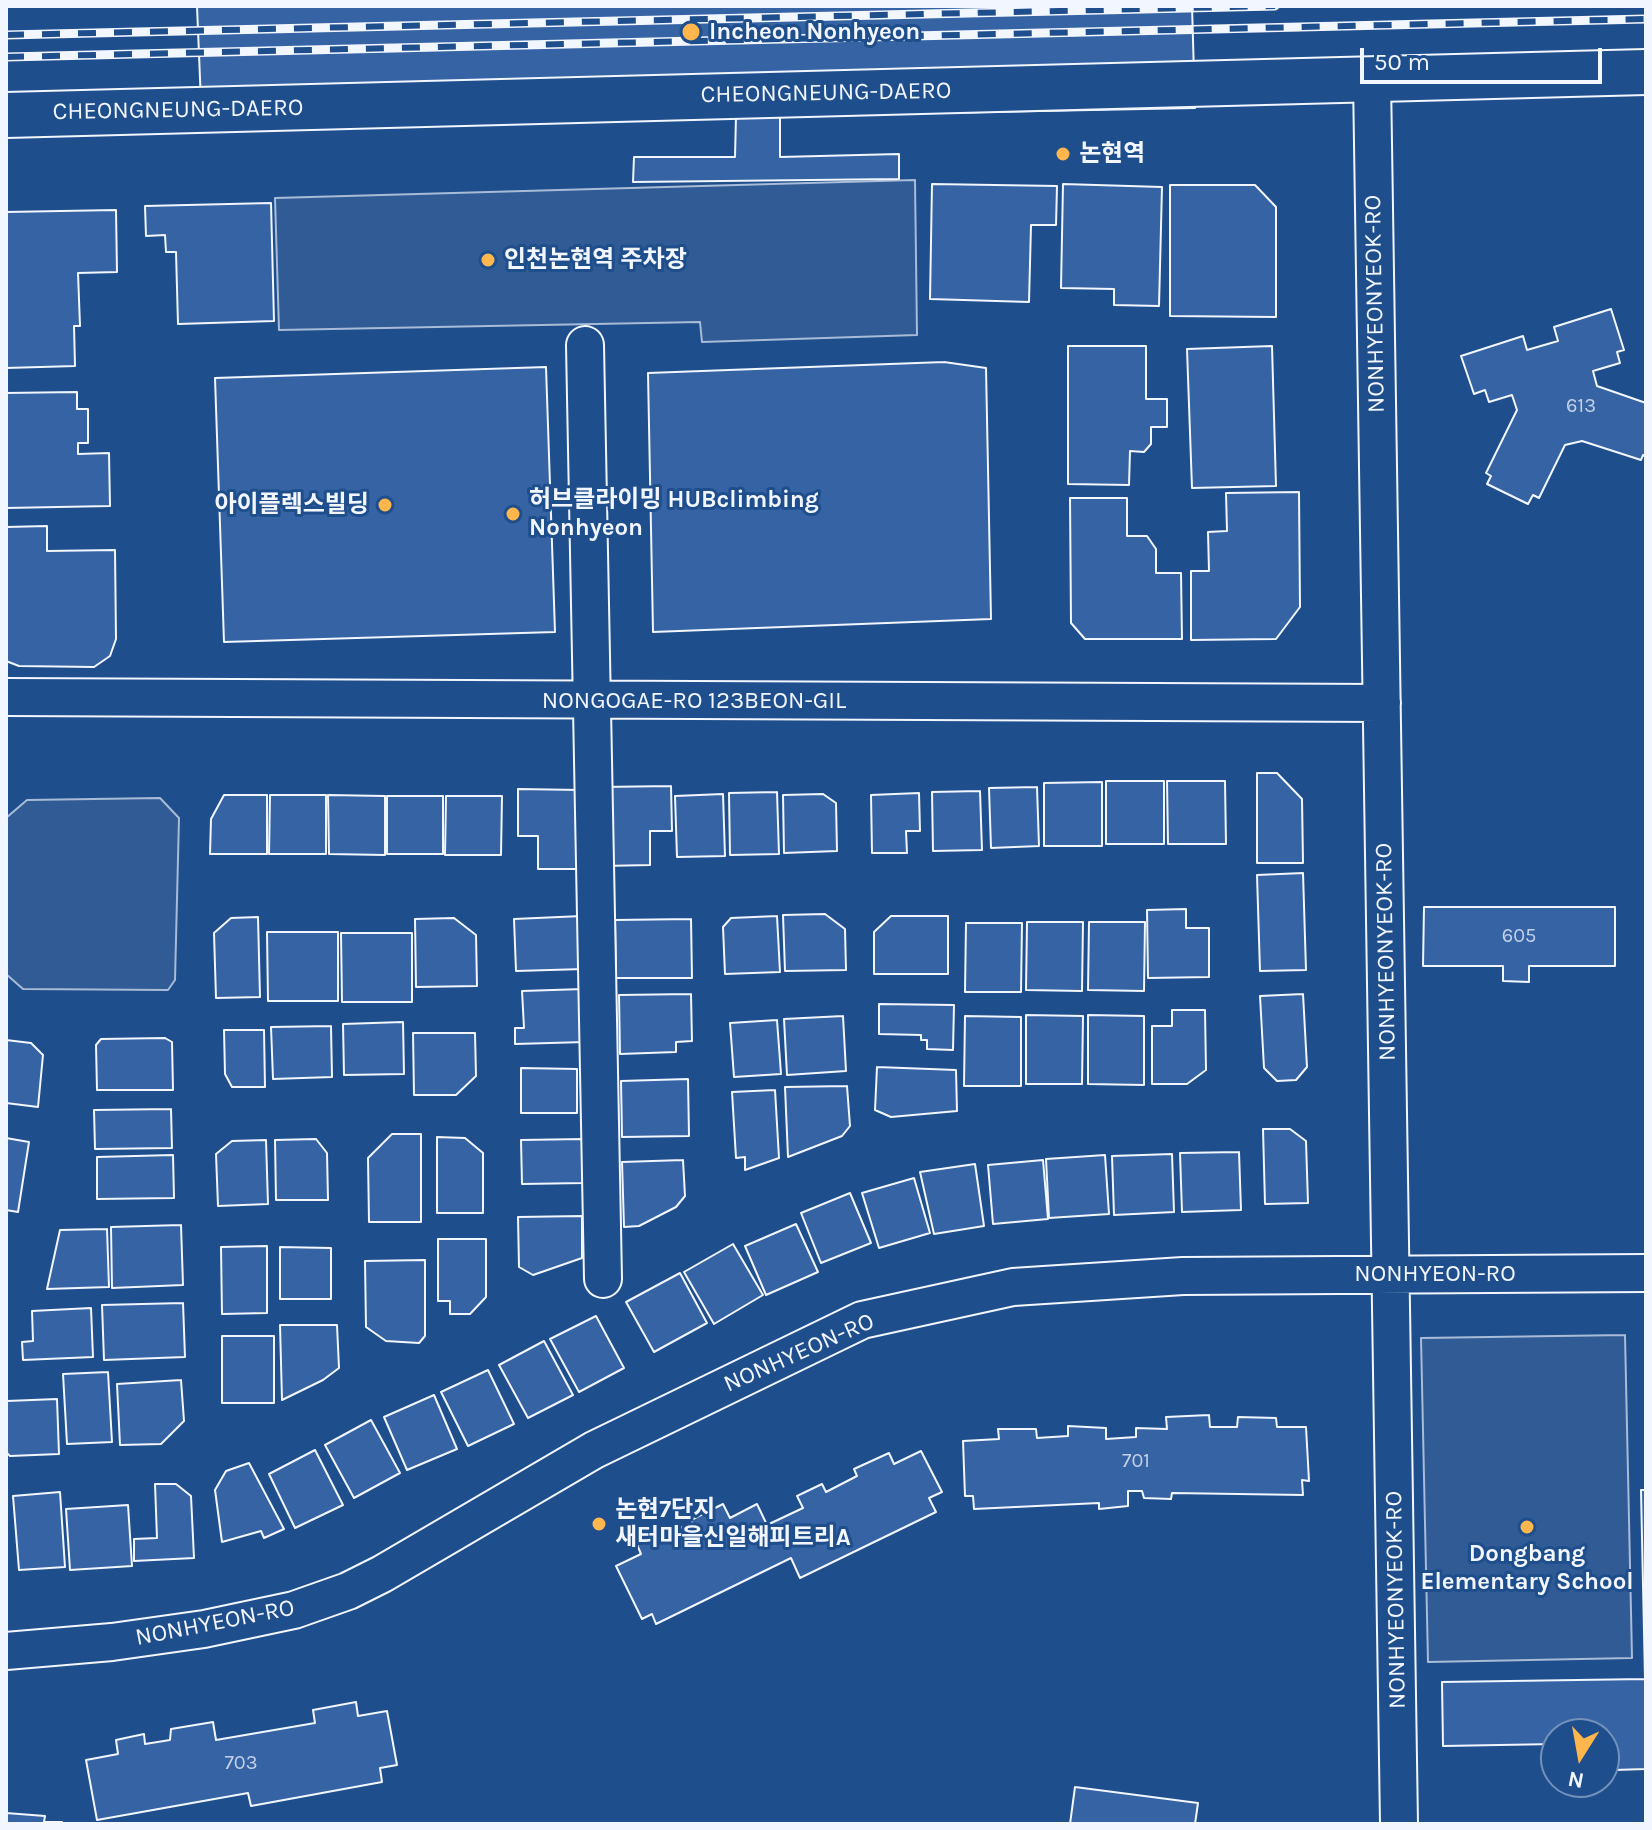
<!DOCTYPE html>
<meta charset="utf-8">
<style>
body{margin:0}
#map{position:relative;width:1652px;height:1830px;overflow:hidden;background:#1f4e8c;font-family:Karla,sans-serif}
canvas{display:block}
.frame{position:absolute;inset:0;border:8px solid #f2f6ff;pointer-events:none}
.north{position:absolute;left:1540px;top:1718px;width:80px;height:80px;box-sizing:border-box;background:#1f4e8c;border:2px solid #7391ba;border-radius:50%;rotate:191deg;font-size:22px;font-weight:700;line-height:32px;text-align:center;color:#f2f6ff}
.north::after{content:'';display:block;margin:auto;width:28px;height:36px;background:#ffb74d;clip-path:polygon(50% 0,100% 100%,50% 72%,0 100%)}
.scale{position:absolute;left:1360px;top:48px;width:242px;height:36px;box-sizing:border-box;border:4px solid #f2f6ff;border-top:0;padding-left:10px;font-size:24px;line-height:28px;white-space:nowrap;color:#f2f6ff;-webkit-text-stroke:6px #1f4e8c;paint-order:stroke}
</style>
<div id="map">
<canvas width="1652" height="1830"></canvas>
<div class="frame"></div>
<div class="north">N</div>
<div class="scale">50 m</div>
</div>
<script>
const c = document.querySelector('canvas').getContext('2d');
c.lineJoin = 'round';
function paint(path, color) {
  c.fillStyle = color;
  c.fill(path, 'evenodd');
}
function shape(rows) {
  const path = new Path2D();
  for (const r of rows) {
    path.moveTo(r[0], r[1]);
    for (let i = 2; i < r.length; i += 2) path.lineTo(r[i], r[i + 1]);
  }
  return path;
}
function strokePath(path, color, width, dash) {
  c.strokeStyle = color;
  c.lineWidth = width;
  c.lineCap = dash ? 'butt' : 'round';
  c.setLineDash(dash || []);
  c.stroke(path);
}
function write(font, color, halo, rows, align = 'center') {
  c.font = font + ' Karla,"Noto Sans KR",sans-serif';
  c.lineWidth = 6;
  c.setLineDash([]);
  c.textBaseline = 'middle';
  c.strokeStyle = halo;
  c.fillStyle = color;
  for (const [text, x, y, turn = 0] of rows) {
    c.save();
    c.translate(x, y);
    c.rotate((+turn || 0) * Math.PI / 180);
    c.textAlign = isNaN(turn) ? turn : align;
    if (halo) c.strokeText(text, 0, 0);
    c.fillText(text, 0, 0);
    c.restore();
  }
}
const built = shape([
 [915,180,917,335,702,342,700,322,279,330,275,198,915,180],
 [160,798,179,818,175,980,168,990,23,989,6,974,6,818,27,800,160,798],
 [1625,1335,1632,1658,1428,1662,1421,1338,1625,1335]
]);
paint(built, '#305b95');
strokePath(built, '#a8bbd7', 2);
const building = shape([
 [197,6,1192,6,1195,108,780,116,780,157,899,154,899,179,633,182,634,157,735,157,736,116,202,127,197,6],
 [932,184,1057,186,1056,225,1031,225,1029,302,930,299,932,184],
 [1063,184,1162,187,1159,306,1114,305,1114,289,1061,288,1063,184],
 [1170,185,1255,185,1276,207,1276,317,1170,316,1170,185],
 [271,203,274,321,178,324,176,252,166,252,165,235,146,236,145,206,271,203],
 [116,210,117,272,78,273,80,326,74,326,75,366,6,368,6,212,116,210],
 [1611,309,1624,350,1617,352,1620,363,1593,371,1597,386,1646,403,1646,456,1643,455,1641,460,1582,441,1565,445,1539,498,1533,495,1528,504,1487,484,1491,476,1486,473,1517,410,1512,395,1489,402,1485,390,1474,394,1461,356,1523,336,1527,350,1558,341,1554,327,1611,309],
 [1068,346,1146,346,1146,399,1167,399,1167,427,1151,427,1151,444,1144,452,1130,451,1129,485,1068,484,1068,346],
 [1272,346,1276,486,1192,488,1187,349,1272,346],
 [944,362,986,368,991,619,653,632,648,373,944,362],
 [546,367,555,632,224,642,215,378,546,367],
 [77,392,77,409,88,409,88,443,78,443,78,454,109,453,110,506,6,508,6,393,77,392],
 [1299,492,1300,607,1276,639,1191,640,1191,571,1209,571,1208,532,1227,531,1226,493,1299,492],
 [1070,498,1127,498,1127,536,1147,536,1156,549,1156,573,1181,573,1182,639,1085,639,1071,623,1070,498],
 [47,526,47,551,115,550,116,639,110,656,94,667,19,666,6,661,6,527,47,526],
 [1257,773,1277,773,1302,799,1303,863,1257,863,1257,773],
 [1106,781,1164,781,1164,844,1106,844,1106,781],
 [1167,781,1225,781,1226,844,1168,844,1167,781],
 [1102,782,1102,846,1044,846,1044,783,1102,782],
 [671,786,672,831,650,831,650,865,603,866,601,787,671,786],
 [1037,787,1039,846,991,848,989,788,1037,787],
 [518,789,580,790,580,869,538,869,538,836,518,836,518,789],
 [980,791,982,850,933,851,932,792,980,791],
 [777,792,779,854,730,855,729,793,777,792],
 [919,793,920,831,906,831,907,853,872,853,871,795,919,793],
 [723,794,725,856,677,857,675,796,723,794],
 [823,794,836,803,837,851,784,853,783,795,823,794],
 [224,795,267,795,267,854,210,854,211,819,224,795],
 [270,795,326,795,326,854,269,854,270,795],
 [328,795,385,796,385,855,329,854,328,795],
 [387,796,443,796,443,854,387,854,387,796],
 [446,796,502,796,501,855,445,855,446,796],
 [1303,873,1306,970,1260,971,1257,875,1303,873],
 [1424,907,1615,907,1615,966,1529,966,1529,982,1503,981,1503,966,1423,966,1424,907],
 [1186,909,1186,928,1209,928,1209,977,1148,978,1147,910,1186,909],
 [825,914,845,929,846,970,785,971,783,915,825,914],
 [582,916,584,969,516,971,514,919,582,916],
 [777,916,780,972,725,974,723,927,731,918,777,916],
 [891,916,948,916,948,974,874,974,874,932,891,916],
 [258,917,260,997,216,998,214,933,231,918,258,917],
 [454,918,476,935,477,986,416,987,415,919,454,918],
 [691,919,692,978,616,978,615,920,691,919],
 [1027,922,1083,922,1082,991,1026,990,1027,922],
 [1089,922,1145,922,1144,991,1088,990,1089,922],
 [966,923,1022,923,1021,992,965,992,966,923],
 [267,932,338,932,338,1001,268,1001,267,932],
 [341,933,412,933,412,1002,342,1002,341,933],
 [583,989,585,1042,515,1044,515,1028,524,1028,522,991,583,989],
 [691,994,692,1041,676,1042,676,1052,620,1054,619,995,691,994],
 [1303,994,1307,1067,1296,1080,1277,1081,1264,1068,1260,996,1303,994],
 [879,1004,954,1005,953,1050,927,1049,927,1040,921,1040,921,1035,879,1034,879,1004],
 [1172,1010,1205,1010,1206,1070,1187,1084,1152,1084,1152,1026,1172,1026,1172,1010],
 [1026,1015,1083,1016,1082,1084,1026,1084,1026,1015],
 [1088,1015,1144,1016,1144,1085,1088,1084,1088,1015],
 [843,1016,846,1071,787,1075,784,1019,843,1016],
 [965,1016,1021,1017,1021,1086,964,1086,965,1016],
 [777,1020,781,1074,734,1077,730,1023,777,1020],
 [403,1022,404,1074,344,1075,343,1024,403,1022],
 [331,1026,332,1077,273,1079,271,1027,331,1026],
 [224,1030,264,1030,265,1087,232,1087,225,1074,224,1030],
 [413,1033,475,1033,476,1076,456,1095,414,1095,413,1033],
 [165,1038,172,1042,173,1090,97,1090,96,1045,101,1039,165,1038],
 [6,1040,31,1043,43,1055,38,1107,6,1103,6,1040],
 [877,1067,956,1070,957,1111,891,1117,875,1110,877,1067],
 [521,1068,577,1069,577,1113,521,1113,521,1068],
 [688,1079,689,1136,622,1137,621,1081,688,1079],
 [847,1086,850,1126,842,1136,788,1157,785,1087,847,1086],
 [775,1090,779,1158,745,1170,745,1157,736,1158,732,1092,775,1090],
 [171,1109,172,1148,95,1149,94,1110,171,1109],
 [1263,1129,1290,1129,1306,1141,1308,1203,1265,1204,1263,1129],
 [392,1134,421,1134,421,1222,369,1222,368,1158,392,1134],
 [437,1137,465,1138,483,1153,483,1213,437,1213,437,1137],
 [6,1138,29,1142,18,1212,6,1210,6,1138],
 [316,1139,327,1153,328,1200,276,1200,275,1140,316,1139],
 [584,1139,584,1183,522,1184,521,1140,584,1139],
 [266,1140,268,1204,218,1206,216,1154,232,1141,266,1140],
 [1239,1152,1241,1210,1182,1212,1180,1153,1239,1152],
 [1172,1154,1174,1212,1114,1215,1112,1156,1172,1154],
 [173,1155,174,1198,97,1199,97,1157,173,1155],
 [1105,1155,1109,1214,1049,1218,1046,1159,1105,1155],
 [683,1160,685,1196,676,1207,639,1226,624,1227,622,1162,683,1160],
 [1043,1160,1048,1219,993,1224,988,1165,1043,1160],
 [975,1164,984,1226,934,1234,920,1172,975,1164],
 [914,1178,930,1233,879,1248,862,1193,914,1178],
 [850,1193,871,1243,821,1263,801,1213,850,1193],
 [582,1216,582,1258,533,1275,519,1267,518,1217,582,1216],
 [796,1224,818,1272,766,1295,745,1246,796,1224],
 [181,1225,183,1285,112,1288,111,1227,181,1225],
 [107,1229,109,1287,47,1289,60,1230,107,1229],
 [438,1239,486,1239,486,1297,470,1314,450,1314,450,1301,438,1301,438,1239],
 [733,1244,763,1295,714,1324,684,1272,733,1244],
 [267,1246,267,1313,222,1314,221,1247,267,1246],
 [280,1247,331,1248,331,1299,280,1299,280,1247],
 [425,1260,425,1336,419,1343,386,1341,366,1327,365,1261,425,1260],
 [680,1273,707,1323,654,1352,626,1302,680,1273],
 [183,1303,185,1357,104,1360,102,1305,183,1303],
 [91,1308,93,1357,23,1360,22,1342,33,1341,32,1311,91,1308],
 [596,1316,624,1368,579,1392,550,1339,596,1316],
 [280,1325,337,1325,339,1368,323,1380,282,1400,280,1325],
 [222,1336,274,1336,274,1403,222,1403,222,1336],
 [544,1341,573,1395,528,1418,499,1365,544,1341],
 [488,1370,514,1424,468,1446,441,1392,488,1370],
 [108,1372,112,1442,67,1444,63,1374,108,1372],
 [181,1380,184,1421,161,1444,120,1445,117,1384,181,1380],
 [434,1395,457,1449,407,1470,384,1417,434,1395],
 [57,1399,59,1454,10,1456,6,1452,7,1401,57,1399],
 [1209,1415,1210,1427,1237,1427,1238,1417,1276,1418,1277,1427,1306,1427,1309,1481,1302,1480,1303,1495,1172,1493,1171,1499,1144,1498,1142,1491,1128,1491,1128,1506,1099,1509,1099,1503,974,1509,973,1496,965,1496,963,1441,999,1439,998,1429,1036,1429,1037,1438,1068,1436,1068,1426,1106,1428,1106,1439,1136,1437,1136,1428,1167,1429,1166,1417,1209,1415],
 [371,1420,400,1473,354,1498,325,1445,371,1420],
 [315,1450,343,1505,295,1528,269,1474,315,1450],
 [921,1451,942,1492,929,1498,936,1512,800,1578,791,1558,656,1624,652,1614,642,1619,616,1566,641,1554,635,1540,663,1526,667,1534,685,1526,688,1532,695,1529,691,1520,723,1504,730,1518,757,1504,767,1525,803,1508,797,1496,822,1484,826,1492,857,1476,854,1469,889,1453,894,1464,921,1451],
 [249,1463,284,1529,264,1538,261,1531,222,1542,215,1490,226,1471,249,1463],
 [155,1484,176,1484,191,1496,194,1558,134,1561,134,1539,157,1538,155,1484],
 [1641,1490,1646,1490,1646,1769,1614,1770,1613,1743,1604,1743,1604,1734,1556,1734,1556,1744,1443,1746,1442,1682,1645,1679,1641,1490],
 [60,1492,65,1567,19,1570,13,1496,60,1492],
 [128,1505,132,1566,70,1570,66,1509,128,1505],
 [356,1702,358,1716,387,1711,397,1765,380,1768,382,1782,251,1806,248,1793,97,1820,86,1760,118,1754,116,1740,144,1734,145,1744,170,1740,171,1729,213,1722,216,1740,315,1723,313,1710,356,1702],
 [1075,1787,1198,1803,1195,1824,1070,1824,1075,1787],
 [6,1813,45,1816,44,1822,62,1822,62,1824,6,1824,6,1813]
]);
paint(building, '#3563a3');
strokePath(building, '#f2f6ff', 2);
const minor = shape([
 [1372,79,1399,1824],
 [585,345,603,1279],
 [6,697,1382,703],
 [6,1651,112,1642,204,1629,294,1610,348,1591,382,1574,594,1450,862,1320,1013,1287,1183,1276,1646,1273]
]);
const major = shape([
 [6,115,1646,72]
]);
strokePath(minor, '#f2f6ff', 40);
strokePath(major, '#f2f6ff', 48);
strokePath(minor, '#1f4e8c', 36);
strokePath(major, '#1f4e8c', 44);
const rail = shape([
 [6,35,1275,6],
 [6,57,1646,19]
]);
strokePath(rail, '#f2f6ff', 9);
strokePath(rail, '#1f4e8c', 6, [18]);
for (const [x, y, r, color] of [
 [691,32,10,"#ffb74d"],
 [1063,154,8,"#ffb74d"],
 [488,260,8,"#ffb74d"],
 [385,505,8,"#ffb74d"],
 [513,514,8,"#ffb74d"],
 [599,1524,8,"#ffb74d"],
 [1527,1527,8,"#ffb74d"]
]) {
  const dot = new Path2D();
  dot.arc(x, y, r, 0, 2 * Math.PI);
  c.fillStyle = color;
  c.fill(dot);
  strokePath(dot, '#1f4e8c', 3);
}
write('20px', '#c3d1e8', null, [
 ["613",1581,406],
 ["605",1519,936],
 ["701",1136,1461],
 ["703",241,1763]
]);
write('bold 24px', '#f2f6ff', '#1f4e8c', [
 ["Incheon Nonhyeon",709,32],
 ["논현역",1079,154],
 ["인천논현역 주차장",504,260],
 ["허브클라이밍 HUBclimbing",529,500],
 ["Nonhyeon",529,528],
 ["아이플렉스빌딩",369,505,"right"],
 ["논현7단지",615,1510],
 ["새터마을신일해피트리A",615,1538],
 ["Dongbang",1527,1554,"center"],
 ["Elementary School",1527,1582,"center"]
], 'left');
write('24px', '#f2f6ff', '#1f4e8c', [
 ["CHEONGNEUNG-DAERO",826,93,-1],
 ["CHEONGNEUNG-DAERO",178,110,-1],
 ["NONHYEONYEOK-RO",1375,304,-91],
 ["NONGOGAE-RO 123BEON-GIL",694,701],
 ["NONHYEONYEOK-RO",1386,952,-91],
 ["NONHYEON-RO",1435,1274],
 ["NONHYEON-RO",799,1353,-24],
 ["NONHYEONYEOK-RO",1396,1600,-91],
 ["NONHYEON-RO",215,1623,-11]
]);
</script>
